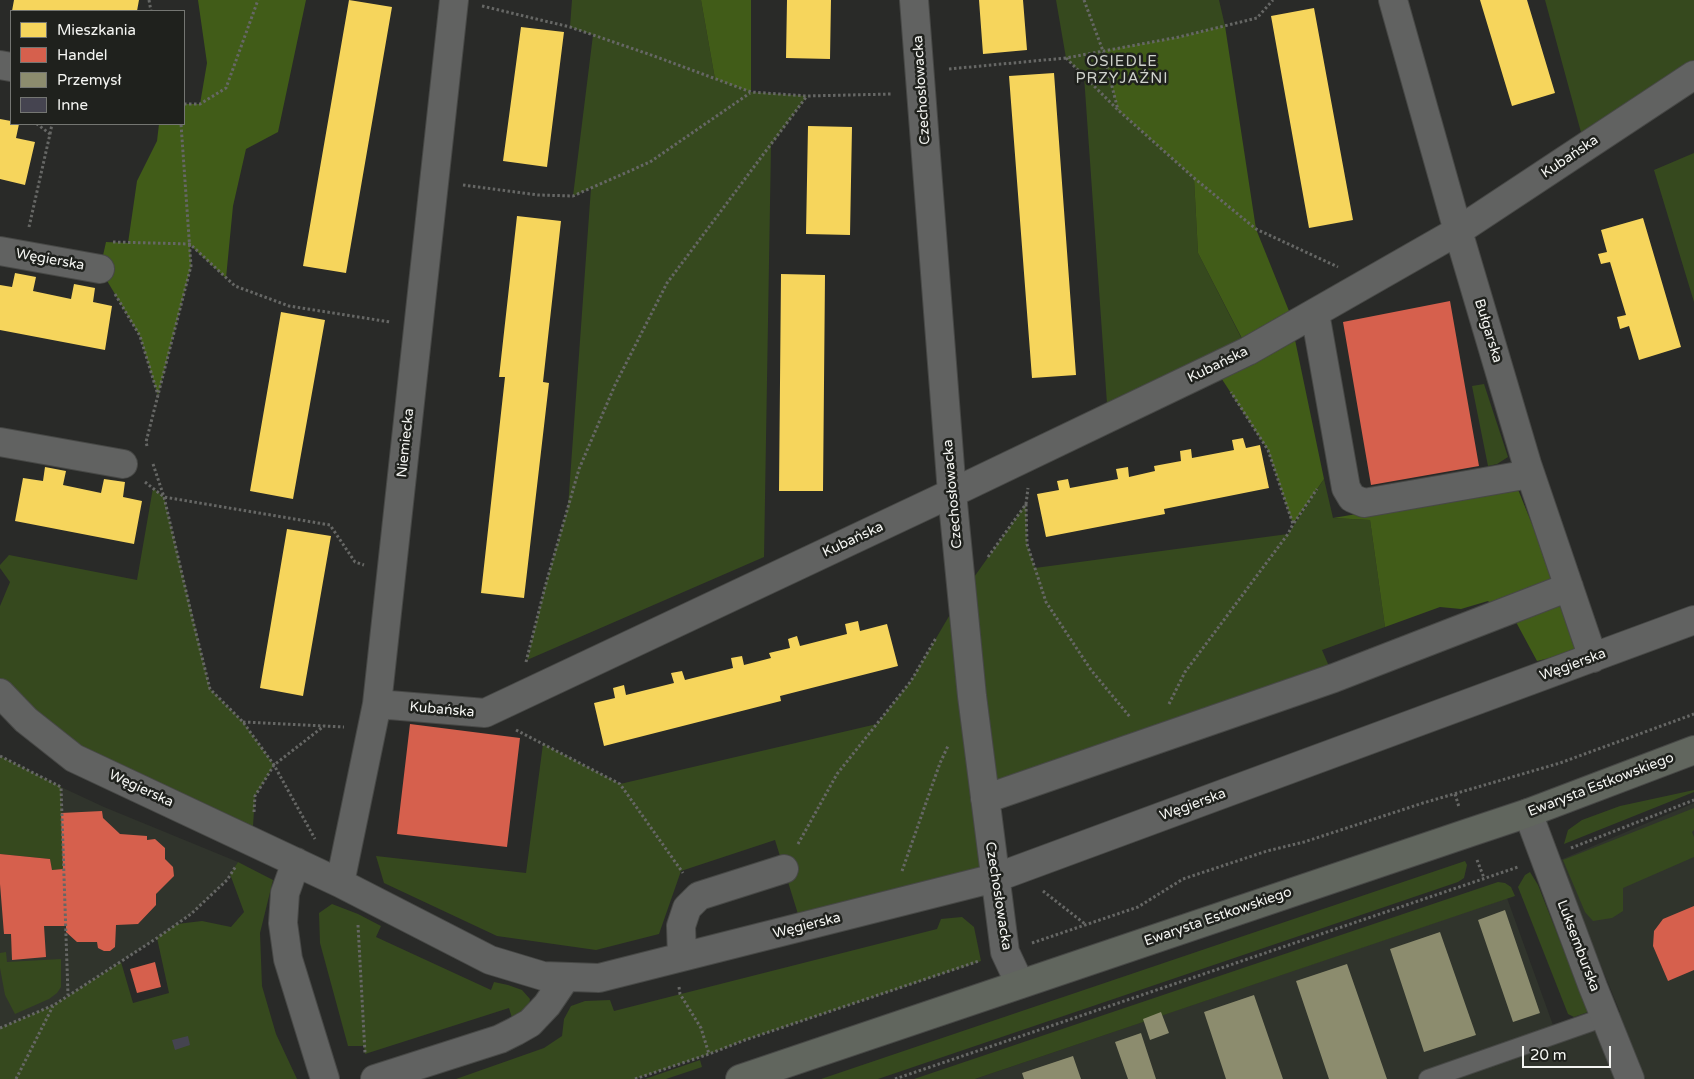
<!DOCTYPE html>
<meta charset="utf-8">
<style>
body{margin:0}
#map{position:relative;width:1694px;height:1079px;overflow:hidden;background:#292a28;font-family:"Varela Round",sans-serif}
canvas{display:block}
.legend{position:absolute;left:10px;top:10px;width:175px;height:115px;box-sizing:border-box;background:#1f211d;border:1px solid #747672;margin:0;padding:6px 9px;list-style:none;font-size:15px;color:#f4f5f2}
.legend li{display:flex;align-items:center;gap:10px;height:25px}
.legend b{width:25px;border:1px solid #747672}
.scale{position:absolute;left:1522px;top:1046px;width:89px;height:22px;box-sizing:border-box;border:2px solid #f4f5f2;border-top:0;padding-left:6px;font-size:15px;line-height:18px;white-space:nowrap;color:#f4f5f2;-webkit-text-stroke:4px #1f211d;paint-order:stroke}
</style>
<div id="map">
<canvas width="1694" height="1079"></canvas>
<ul class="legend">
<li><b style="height:14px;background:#f6d55c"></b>Mieszkania</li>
<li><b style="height:14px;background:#d6604d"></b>Handel</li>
<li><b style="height:14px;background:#8c8c6e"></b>Przemysł</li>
<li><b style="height:14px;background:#454450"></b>Inne</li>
</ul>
<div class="scale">20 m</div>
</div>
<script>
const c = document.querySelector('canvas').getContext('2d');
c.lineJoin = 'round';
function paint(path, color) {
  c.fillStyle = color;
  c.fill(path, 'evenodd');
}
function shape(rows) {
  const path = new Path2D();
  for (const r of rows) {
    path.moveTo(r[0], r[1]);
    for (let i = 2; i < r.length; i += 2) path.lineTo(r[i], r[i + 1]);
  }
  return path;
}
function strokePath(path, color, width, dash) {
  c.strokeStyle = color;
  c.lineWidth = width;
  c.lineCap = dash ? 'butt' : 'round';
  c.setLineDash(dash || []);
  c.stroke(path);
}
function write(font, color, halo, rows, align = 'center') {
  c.font = font + ' "Varela Round",sans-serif';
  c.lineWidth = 5;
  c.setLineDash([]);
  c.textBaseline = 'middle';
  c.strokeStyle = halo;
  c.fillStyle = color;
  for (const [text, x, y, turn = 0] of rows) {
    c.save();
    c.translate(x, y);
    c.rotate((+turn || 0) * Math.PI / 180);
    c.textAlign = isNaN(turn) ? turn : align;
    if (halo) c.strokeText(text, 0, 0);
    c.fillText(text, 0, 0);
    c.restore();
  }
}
paint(shape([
 [61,787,104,807,238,862,227,880,191,914,157,938,54,1005,0,1028,0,854,50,859,61,813],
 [1694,803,1694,1079,975,1079,1507,898,1553,1025,1507,1051,1620,1012,1558,861]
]), '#30342c');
paint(shape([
 [572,0,701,0,715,79,751,92,807,96,771,145,764,557,527,660,545,587,568,507,591,188,573,196,593,35,570,27],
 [1056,0,1219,0,1225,26,1179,37,1103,52,1118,110,1194,178,1198,253,1248,351,1108,418,1084,76,1066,58],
 [1545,0,1694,0,1694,75,1585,147],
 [1694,153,1694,302,1654,170],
 [1484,384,1508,457,1497,464,1488,466,1472,386],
 [1324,479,1333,518,1370,520,1385,627,1322,650,1334,678,985,799,995,878,802,927,775,840,681,871,659,934,596,950,497,936,384,883,376,856,526,873,543,744,620,784,877,724,911,681,962,594,1026,504,1027,544,1035,568,1288,534],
 [153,488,164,497,210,689,243,722,274,765,255,796,252,841,74,758,0,693,0,606,10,582,0,568,0,565,9,555,137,580],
 [0,756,61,787,63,869,52,870,50,859,0,854],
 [1694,790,1694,792,1564,844,1568,830,1582,820,1620,806],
 [1694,808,1694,830,1692,832,1694,837,1694,857,1623,888,1623,911,1612,918,1593,921,1585,912,1563,860],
 [1465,861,1467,865,1464,878,1458,882,878,1079,821,1079],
 [238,862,273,880,260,933,262,986,276,1034,297,1079,0,1079,0,1028,54,1005,121,962,133,1003,169,993,157,938,177,924,202,921,231,927,244,912,230,874],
 [1530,872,1538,885,1588,1012,1574,1017,1568,1014,1518,887,1525,875],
 [1498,882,1505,883,1511,887,1515,896,975,1079,914,1079],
 [332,904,358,914,381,926,376,937,491,990,494,982,508,985,522,990,530,999,528,1014,516,1031,509,1008,365,1054,364,1046,348,1046,320,943,319,913],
 [962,917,974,927,981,961,745,1040,709,1054,635,1079,456,1079,544,1048,562,1036,564,1019,571,1006,585,1001,610,1000,614,1011,937,929,941,919],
 [6,952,7,962,61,959,61,987,57,993,49,999,15,1014,5,995,0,968,0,953],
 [700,1060,702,1067,666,1079,645,1079]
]), '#36491e');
paint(shape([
 [198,0,306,0,278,132,246,149,233,206,226,278,190,245,191,266,158,395,140,336,100,269,106,242,128,243,137,181,157,141,159,124,184,124,184,104,200,104,207,63],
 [701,0,751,0,751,92,715,79],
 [1225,26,1256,229,1289,311,1324,479,1293,524,1268,450,1214,367,1248,350,1198,253,1194,178,1118,110,1103,51,1179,37],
 [1517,487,1559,591,1580,651,1537,661,1509,609,1499,613,1488,601,1461,609,1440,607,1385,627,1370,520,1333,518]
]), '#415c18');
paint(shape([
 [14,0,139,0,137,11,12,11],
 [349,0,392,7,346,273,303,266],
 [787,0,831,0,830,59,786,58],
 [979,0,1023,0,1027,50,983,54],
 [1480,0,1527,0,1555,93,1512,106],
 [1314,8,1353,220,1309,228,1271,16],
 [521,27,564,32,547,167,503,161],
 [1054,73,1076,375,1032,378,1009,76],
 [0,119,11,121,11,124,19,124,16,138,35,142,25,185,0,179],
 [808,126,852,127,850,235,806,234],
 [517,216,561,221,543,382,549,383,524,598,481,593,505,377,499,377],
 [1643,218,1681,347,1639,360,1629,326,1620,329,1617,317,1626,315,1610,262,1601,264,1598,254,1607,252,1601,230],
 [15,273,36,277,33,291,71,299,74,284,95,288,93,302,112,306,105,350,0,330,0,285,12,287],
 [781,274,825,275,823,491,779,491],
 [281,312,325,320,293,499,250,491],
 [1243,438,1246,448,1260,445,1269,488,1164,509,1165,514,1046,537,1037,494,1059,490,1057,481,1068,479,1070,488,1118,479,1116,469,1128,467,1129,477,1155,471,1154,466,1181,461,1180,451,1191,449,1192,458,1234,450,1232,440],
 [45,467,66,471,63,485,101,493,104,479,125,482,123,497,142,501,134,544,15,521,23,478,43,481],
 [287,529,331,536,303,696,260,688],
 [858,621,860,631,887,624,898,666,780,696,781,701,604,746,594,703,615,698,613,688,624,685,626,695,674,683,671,673,682,671,685,680,733,668,731,658,742,656,744,665,771,658,769,653,790,648,788,639,797,636,800,646,847,634,845,624]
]), '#f6d55c');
paint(shape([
 [1450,301,1479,466,1371,485,1343,322],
 [410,724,520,738,507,847,397,834],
 [102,811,103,818,120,834,147,836,147,840,155,839,165,848,165,859,173,867,174,876,156,894,156,905,138,924,116,925,115,947,110,951,104,951,98,948,97,942,77,942,66,932,66,926,44,926,46,957,12,960,11,934,4,934,0,884,0,854,50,859,52,870,63,869,61,813],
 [1694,906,1694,970,1668,981,1653,946,1654,931,1663,919],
 [155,962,161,987,137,993,130,969]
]), '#d6604d');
paint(shape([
 [1505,910,1540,1013,1513,1022,1478,920],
 [1440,932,1476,1035,1424,1052,1390,949],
 [1347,964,1387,1079,1329,1079,1296,981],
 [1254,995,1283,1079,1226,1079,1204,1012],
 [1161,1012,1169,1033,1150,1040,1143,1019],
 [1141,1033,1156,1079,1128,1079,1115,1042],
 [1073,1056,1081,1079,1024,1079,1022,1073]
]), '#8c8c6e');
paint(shape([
 [188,1036,190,1045,175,1050,172,1040]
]), '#454450');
const lane = shape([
 [1428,1079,1605,1017]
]);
const street = shape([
 [914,0,952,493,972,696,1005,952,1020,984],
 [1393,0,1458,231,1527,464,1593,658],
 [0,65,11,67],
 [0,251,100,269],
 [1315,313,1346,488,1352,498,1364,503,1530,474],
 [0,442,123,464],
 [0,693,26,720,74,758,340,883,490,960,543,976,599,978,995,878,1694,620],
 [377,704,485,713,952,493,1248,351,1458,231,1694,75],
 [985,799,1334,678,1569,587],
 [1528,813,1593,987,1630,1079],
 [296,862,285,893,283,923,288,959,325,1079],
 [340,883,377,704,454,0],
 [682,957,681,926,687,908,699,896,784,869],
 [375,1079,500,1039,516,1031,530,1023,547,1005,566,977]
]);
const primary = shape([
 [740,1079,1468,833,1528,813,1694,750]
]);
strokePath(lane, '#474846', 20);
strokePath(street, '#474846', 30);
strokePath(primary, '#474846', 30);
strokePath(shape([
 [149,0,151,11],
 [1084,0,1103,51,1118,110],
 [482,6,570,27,654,56,751,92,807,96,892,94],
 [1066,58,1118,110,1194,178,1256,229,1338,267],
 [949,69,1066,58,1179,37,1257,18,1273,0],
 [184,104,200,104,226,88,258,0],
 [50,134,52,124],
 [463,185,538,195,573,196,650,162,750,93],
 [29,227,50,134,37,124],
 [113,242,190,244,235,286,289,306,390,322],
 [115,294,140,336,158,395],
 [147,446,146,442,191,266,181,124],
 [153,464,164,497,193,621,210,689,243,722,274,765,315,839],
 [145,482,164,497,330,525,355,562,364,565],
 [1026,504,1027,544,1046,602,1091,670,1130,717],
 [1294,523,1317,489],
 [988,557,1026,504,1028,488],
 [526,662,545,587,579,469,615,385,667,283,807,96],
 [1169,704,1185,672,1288,534,1293,524,1268,450,1231,392],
 [243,722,344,727],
 [516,730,620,784,683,873],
 [0,756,61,787,68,995],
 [1455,794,1459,807],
 [254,812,255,796,274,765,324,726],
 [798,844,837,774,911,681,936,638],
 [1571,848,1694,800],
 [1477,860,1484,878],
 [902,871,940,763,948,746],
 [1043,891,1085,924],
 [358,925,365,1053],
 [1032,943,1138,907,1183,879,1267,851,1304,842,1423,803,1560,763,1694,714],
 [679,987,680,994,701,1028,709,1054],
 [0,1028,54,1005,157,938,191,914,227,880,236,866],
 [16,1079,53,1006],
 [635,1079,709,1054,745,1040,979,961],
 [895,1079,1518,867]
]), '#666765', 3, [2.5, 2.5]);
strokePath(lane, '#616261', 18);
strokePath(street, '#616261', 28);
strokePath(primary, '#61665e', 28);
write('14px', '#f4f5f2', '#1f211d', [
 ["Czechosłowacka",922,90,-94],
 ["Kubańska",1570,157,-34],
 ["Węgierska",50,260,10],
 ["Bułgarska",1488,331,73],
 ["Kubańska",1218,365,-26],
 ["Niemiecka",406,443,-84],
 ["Czechosłowacka",953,494,-95],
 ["Kubańska",853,540,-25],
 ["Węgierska",1573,665,-20],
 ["Kubańska",442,710,5],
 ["Ewarysta Estkowskiego",1601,785,-21],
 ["Węgierska",141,789,25],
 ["Węgierska",1193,805,-20],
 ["Czechosłowacka",998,896,81],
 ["Ewarysta Estkowskiego",1218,917,-19],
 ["Węgierska",807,926,-14],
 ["Luksemburska",1578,946,69]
]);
c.letterSpacing = '1px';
write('15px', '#cfd2cc', '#1f211d', [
 ["OSIEDLE",1122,62],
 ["PRZYJAŹNI",1122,79]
]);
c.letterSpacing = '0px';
</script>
